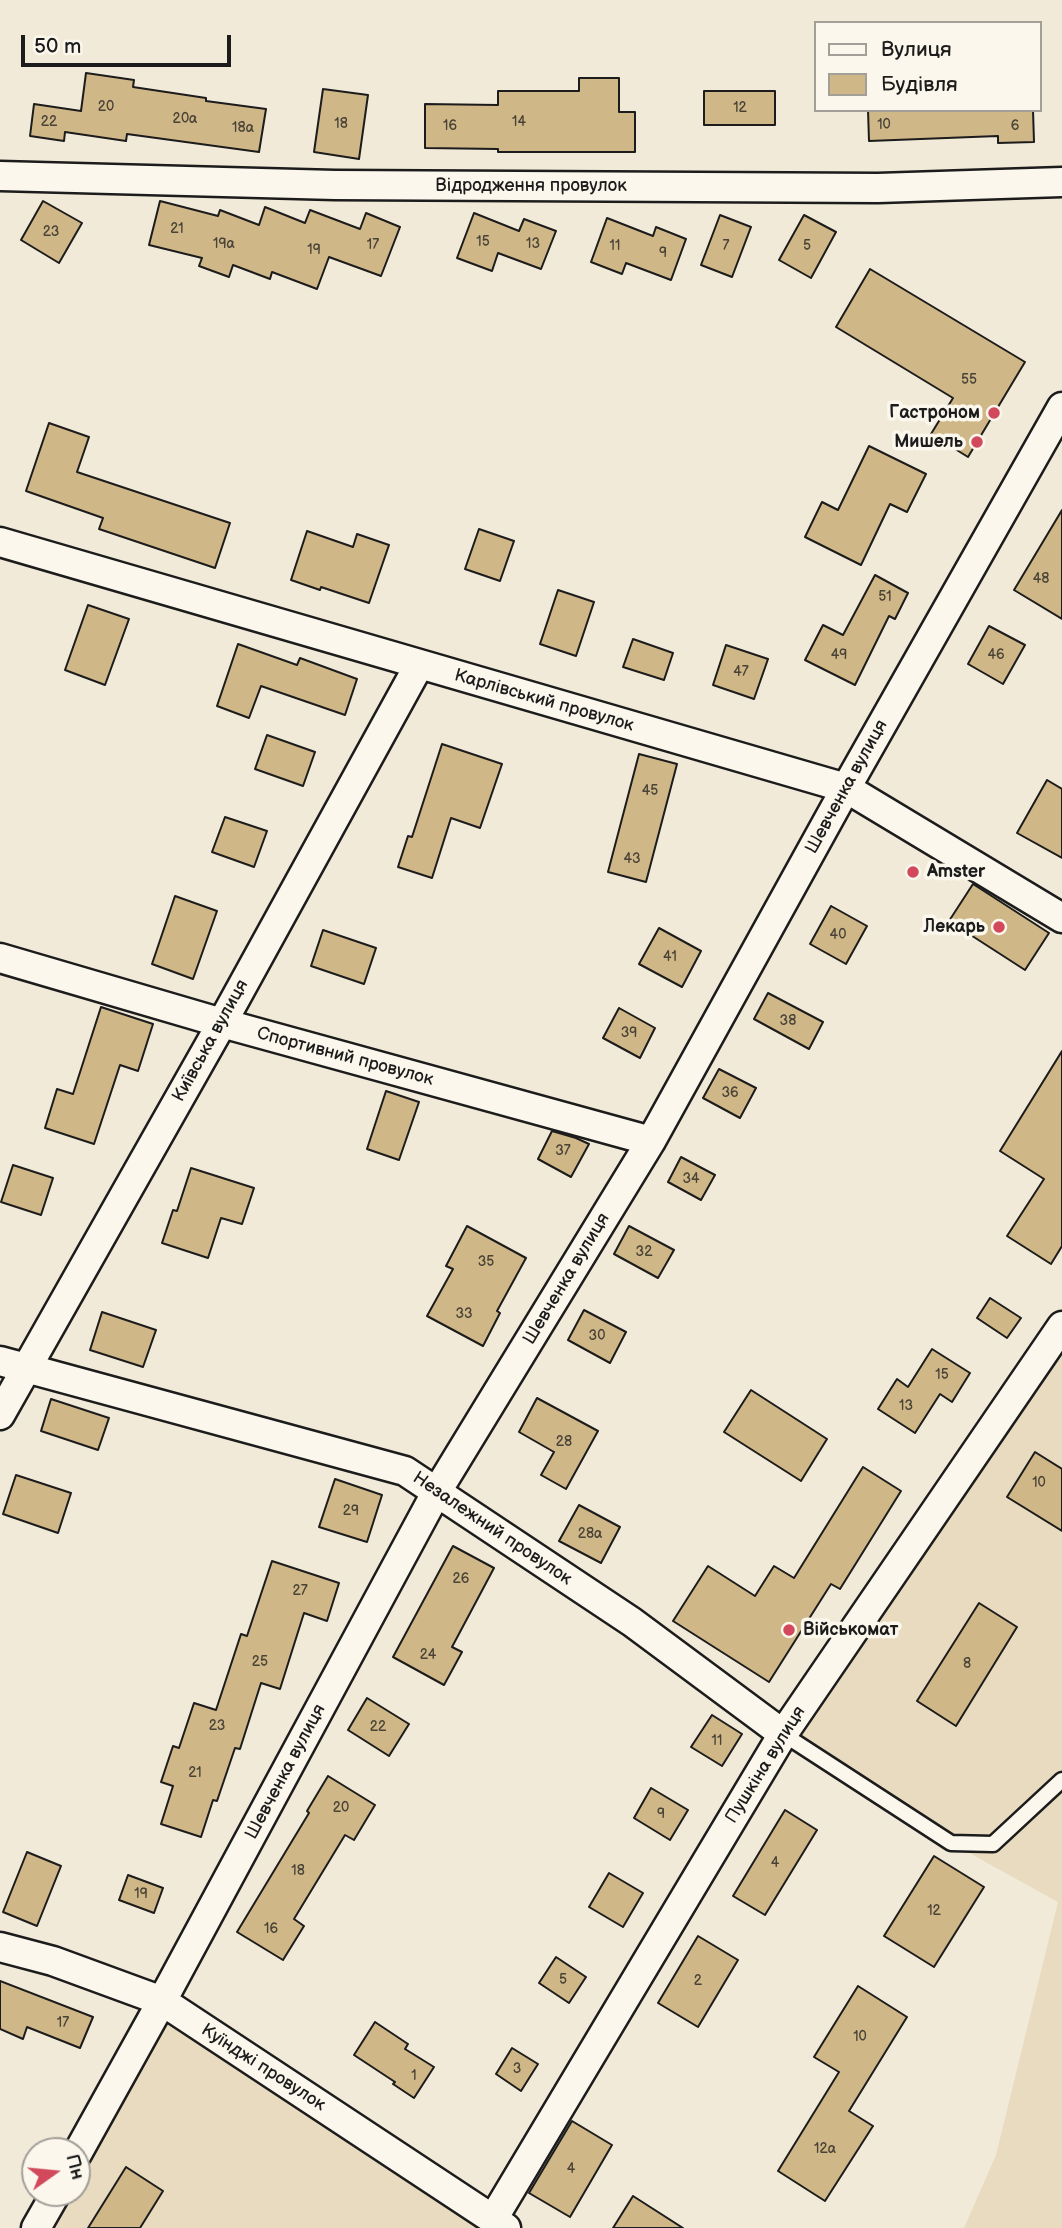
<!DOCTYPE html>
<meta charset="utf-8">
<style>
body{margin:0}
#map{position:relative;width:1062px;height:2228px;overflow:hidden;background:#f2ead8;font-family:"Balsamiq Sans",sans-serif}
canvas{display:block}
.legend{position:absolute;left:814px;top:21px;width:228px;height:91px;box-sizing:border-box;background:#fbf7ec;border:2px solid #a29f99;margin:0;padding:9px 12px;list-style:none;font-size:21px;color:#1c1c1c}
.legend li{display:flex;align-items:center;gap:14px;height:35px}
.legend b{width:35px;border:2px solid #a29f99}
.north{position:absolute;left:21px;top:2137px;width:70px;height:70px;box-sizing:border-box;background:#fbf7ec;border:2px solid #a29f99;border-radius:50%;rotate:75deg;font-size:19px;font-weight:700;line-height:28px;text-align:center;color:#1c1c1c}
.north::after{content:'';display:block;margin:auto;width:24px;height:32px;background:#d1495b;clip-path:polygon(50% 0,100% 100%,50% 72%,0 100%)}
.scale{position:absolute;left:21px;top:35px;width:210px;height:32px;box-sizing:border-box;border:4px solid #1c1c1c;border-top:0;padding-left:9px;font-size:21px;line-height:24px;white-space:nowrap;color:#1c1c1c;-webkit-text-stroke:5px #fbf7ec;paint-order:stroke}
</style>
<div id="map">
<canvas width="1062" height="2228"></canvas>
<ul class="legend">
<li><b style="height:9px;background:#fbf7ec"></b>Вулиця</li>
<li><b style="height:19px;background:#d0b787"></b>Будівля</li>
</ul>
<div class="north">Пн</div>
<div class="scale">50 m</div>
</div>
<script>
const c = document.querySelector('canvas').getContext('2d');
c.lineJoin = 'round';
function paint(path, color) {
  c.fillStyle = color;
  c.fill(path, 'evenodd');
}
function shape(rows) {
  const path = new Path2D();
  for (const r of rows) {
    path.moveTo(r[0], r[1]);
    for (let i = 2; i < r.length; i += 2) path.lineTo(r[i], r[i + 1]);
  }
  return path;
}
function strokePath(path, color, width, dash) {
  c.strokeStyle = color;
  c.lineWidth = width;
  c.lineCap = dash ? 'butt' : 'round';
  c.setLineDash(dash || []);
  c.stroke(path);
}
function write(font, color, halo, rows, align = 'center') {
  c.font = font + ' "Balsamiq Sans",sans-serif';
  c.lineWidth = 7;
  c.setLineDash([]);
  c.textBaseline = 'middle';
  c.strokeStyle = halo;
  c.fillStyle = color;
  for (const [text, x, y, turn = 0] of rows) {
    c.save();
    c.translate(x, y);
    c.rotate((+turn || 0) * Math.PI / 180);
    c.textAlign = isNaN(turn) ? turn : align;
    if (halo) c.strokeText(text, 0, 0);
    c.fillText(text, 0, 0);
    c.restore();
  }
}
paint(shape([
 [1062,1326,1062,2228,964,2228,996,2155,1058,1902,951,1843,783,1734],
 [162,2001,506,2228,44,2228,62,2193,77,2193,77,2165]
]), '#e8dbc0');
const building = shape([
 [86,73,134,80,133,87,206,98,206,101,266,109,259,152,127,134,126,141,65,132,64,141,30,136,34,104,81,111,86,73],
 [579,78,619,78,619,112,635,112,635,152,498,152,498,149,425,148,425,104,498,105,498,91,579,91,579,78],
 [323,89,368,95,359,159,314,152,323,89],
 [704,91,775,91,775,125,704,125,704,91],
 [868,110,1033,110,1034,142,998,143,998,136,869,141,868,110],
 [43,201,82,223,59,263,21,240,43,201],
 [160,201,218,216,220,210,259,225,265,207,305,223,310,210,360,229,366,213,400,227,381,276,329,257,317,289,272,272,270,279,233,265,229,277,199,266,202,258,149,245,160,201],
 [474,213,519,231,524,219,556,231,541,269,498,253,492,271,457,258,474,213],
 [720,215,751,227,732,277,701,265,720,215],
 [804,215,836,232,811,278,779,260,804,215],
 [607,218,653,236,656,227,686,239,671,280,626,263,622,274,591,262,607,218],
 [870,269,1025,362,968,457,931,434,953,398,836,327,870,269],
 [49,423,89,437,77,472,230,523,215,568,99,529,103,518,26,491,49,423],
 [869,446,926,474,907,512,890,504,861,565,805,537,822,502,838,510,869,446],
 [1062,510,1062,619,1014,590,1062,510],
 [479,529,514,541,500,581,465,569,479,529],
 [307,531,353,547,357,534,389,545,369,603,321,587,320,590,291,580,307,531],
 [875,575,908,593,895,619,889,616,855,685,805,660,823,625,843,635,875,575],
 [558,590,594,602,576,656,540,644,558,590],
 [88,605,129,619,105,685,65,670,88,605],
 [989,626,1025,645,1003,684,968,664,989,626],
 [633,639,673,653,664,680,623,667,633,639],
 [238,644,297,665,300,658,357,679,345,715,261,686,249,718,217,706,238,644],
 [726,645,768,659,754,699,713,685,726,645],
 [267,735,315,752,303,786,255,769,267,735],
 [442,744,502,764,480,828,451,818,432,878,398,867,408,836,412,837,442,744],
 [639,754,677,764,646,882,608,872,639,754],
 [1047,780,1062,789,1062,858,1017,833,1047,780],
 [225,817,267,831,254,867,212,852,225,817],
 [973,884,1049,933,1025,970,949,921,973,884],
 [175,896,217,911,193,979,152,964,175,896],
 [831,906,867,926,846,964,810,944,831,906],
 [659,928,701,951,682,987,639,964,659,928],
 [323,930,376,948,364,984,311,966,323,930],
 [768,993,823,1022,809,1049,754,1019,768,993],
 [101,1007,153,1024,138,1071,120,1065,94,1144,45,1128,57,1089,73,1094,101,1007],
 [619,1008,655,1028,640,1058,603,1038,619,1008],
 [1062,1051,1062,1246,1051,1264,1007,1236,1044,1179,1000,1151,1062,1051],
 [719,1069,756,1088,740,1118,703,1098,719,1069],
 [386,1091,419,1102,399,1160,367,1149,386,1091],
 [552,1131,576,1138,589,1144,571,1177,538,1159,552,1131],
 [681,1157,715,1175,701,1200,668,1182,681,1157],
 [13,1165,53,1178,41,1215,1,1202,13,1165],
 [191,1168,254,1188,242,1224,221,1218,208,1258,162,1243,173,1210,177,1211,191,1168],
 [467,1226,526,1258,497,1311,500,1313,483,1346,427,1316,453,1269,446,1266,467,1226],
 [629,1226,674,1250,658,1278,614,1254,629,1226],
 [990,1298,1021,1318,1007,1338,977,1318,990,1298],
 [584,1310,626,1332,610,1363,568,1340,584,1310],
 [102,1312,156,1330,143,1367,90,1350,102,1312],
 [932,1349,970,1373,952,1402,940,1394,915,1433,878,1409,897,1379,908,1387,932,1349],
 [751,1390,827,1439,801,1481,724,1432,751,1390],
 [537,1398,598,1431,566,1489,541,1475,554,1452,519,1432,537,1398],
 [51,1399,109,1418,98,1450,41,1431,51,1399],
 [1035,1452,1062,1469,1062,1531,1007,1497,1035,1452],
 [863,1467,901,1491,840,1589,831,1584,769,1682,673,1621,708,1566,755,1596,774,1566,794,1578,863,1467],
 [16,1475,71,1493,58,1533,3,1514,16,1475],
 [335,1479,382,1495,367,1542,319,1527,335,1479],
 [579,1505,620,1527,601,1563,559,1541,579,1505],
 [453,1546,494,1568,452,1647,462,1652,444,1685,393,1657,453,1546],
 [272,1561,339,1583,327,1621,304,1613,280,1689,261,1683,240,1749,235,1748,217,1801,213,1800,201,1837,161,1824,173,1786,161,1782,173,1746,179,1748,194,1703,216,1710,241,1634,247,1636,272,1561],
 [979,1603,1017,1627,956,1726,917,1701,979,1603],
 [367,1698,409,1724,389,1756,348,1730,367,1698],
 [712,1715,742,1734,722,1766,691,1747,712,1715],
 [328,1776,375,1805,354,1840,345,1835,294,1919,304,1926,283,1960,237,1932,309,1813,307,1811,328,1776],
 [651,1788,688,1810,670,1840,634,1818,651,1788],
 [785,1810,817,1830,765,1915,733,1896,785,1810],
 [27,1852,61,1866,37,1926,3,1912,27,1852],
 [934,1856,984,1887,934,1967,884,1936,934,1856],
 [609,1873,643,1893,623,1927,589,1907,609,1873],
 [128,1875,163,1888,154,1913,119,1900,128,1875],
 [698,1936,738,1960,698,2027,658,2003,698,1936],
 [556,1957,586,1977,569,2003,539,1983,556,1957],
 [0,1981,93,2017,80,2048,27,2027,23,2039,0,2029,0,1981],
 [858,1986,907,2017,849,2111,873,2126,825,2201,778,2171,839,2072,814,2057,858,1986],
 [375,2022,408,2044,405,2049,434,2067,414,2098,393,2084,395,2082,354,2055,375,2022],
 [512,2048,538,2064,521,2091,496,2074,512,2048],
 [572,2121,612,2145,570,2217,529,2193,572,2121],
 [126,2167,163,2191,140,2228,88,2228,126,2167],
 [633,2196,683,2228,613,2228,633,2196]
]);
paint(building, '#d0b787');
strokePath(building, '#1c1c1c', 2);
const service = shape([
 [783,1734,951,1843,993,1844,1062,1780]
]);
const minor = shape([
 [0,176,335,185,878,188,1062,182],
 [0,542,846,788,1062,918],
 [0,958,222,1023,651,1141],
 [0,1361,405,1471,632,1622,783,1734],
 [0,1415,222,1023,419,665],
 [0,1947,53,1961,162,2001,506,2228],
 [77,2154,162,2001,436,1493,651,1141,846,788,1062,407],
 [493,2219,783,1734,1062,1326],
 [36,2228,56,2193]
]);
strokePath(service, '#1c1c1c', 19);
strokePath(minor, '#1c1c1c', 33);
strokePath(service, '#fbf7ec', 14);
strokePath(minor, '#fbf7ec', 28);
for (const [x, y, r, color] of [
 [994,413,7,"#d1495b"],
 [977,442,7,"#d1495b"],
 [913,872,7,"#d1495b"],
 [999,927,7,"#d1495b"],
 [789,1630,7,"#d1495b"]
]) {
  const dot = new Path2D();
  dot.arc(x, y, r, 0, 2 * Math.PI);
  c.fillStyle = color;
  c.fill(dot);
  strokePath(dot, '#fbf7ec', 2.5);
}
write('14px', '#494337', null, [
 ["20",106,107],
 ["12",740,108],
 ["20а",185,119],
 ["22",49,122],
 ["14",519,122],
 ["18",341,124],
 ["10",884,125],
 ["16",450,126],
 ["6",1015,126],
 ["18а",243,128],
 ["21",177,229],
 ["23",51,232],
 ["15",483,242],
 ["19а",224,244],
 ["13",533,244],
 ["17",373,245],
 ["11",615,246],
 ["7",726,246],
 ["5",807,246],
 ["19",314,250],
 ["9",663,253],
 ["55",969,380],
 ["48",1041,579],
 ["51",885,597],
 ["49",839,655],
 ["46",996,655],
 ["47",741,672],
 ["45",650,791],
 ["43",632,859],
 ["40",838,935],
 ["41",670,957],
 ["38",788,1021],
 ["39",629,1033],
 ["36",730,1093],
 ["37",563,1151],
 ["34",691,1179],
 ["32",644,1252],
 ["35",486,1262],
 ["33",464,1314],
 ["30",597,1336],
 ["15",942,1375],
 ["13",906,1406],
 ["28",564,1442],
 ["10",1039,1483],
 ["29",351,1511],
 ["28а",590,1534],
 ["26",461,1579],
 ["27",300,1591],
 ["24",428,1655],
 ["25",260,1662],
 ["8",967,1664],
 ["23",217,1726],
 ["22",378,1727],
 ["11",717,1741],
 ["21",195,1773],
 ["20",341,1808],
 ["9",661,1814],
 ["4",775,1863],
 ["18",298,1871],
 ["19",141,1894],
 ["12",934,1911],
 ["16",271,1929],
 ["5",563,1980],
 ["2",698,1981],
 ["17",63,2023],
 ["10",860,2037],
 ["3",517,2069],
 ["1",414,2076],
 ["12а",825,2149],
 ["4",571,2169]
]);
write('18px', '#1c1c1c', '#fbf7ec', [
 ["Відродження провулок",531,186],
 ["Карлівський провулок",544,701,16],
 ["Шевченка вулиця",847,787,-61],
 ["Київська вулиця",211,1041,-61],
 ["Спортивний провулок",345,1057,15],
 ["Шевченка вулиця",567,1279,-59],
 ["Незалежний провулок",492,1529,34],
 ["Пушкіна вулиця",766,1765,-58],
 ["Шевченка вулиця",286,1772,-62],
 ["Куїнджі провулок",263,2068,33]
]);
write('bold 18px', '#1c1c1c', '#fbf7ec', [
 ["Гастроном",980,413],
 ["Мишель",963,442],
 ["Amster",927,872,"left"],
 ["Лекарь",985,927],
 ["Військомат",803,1630,"left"]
], 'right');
</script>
